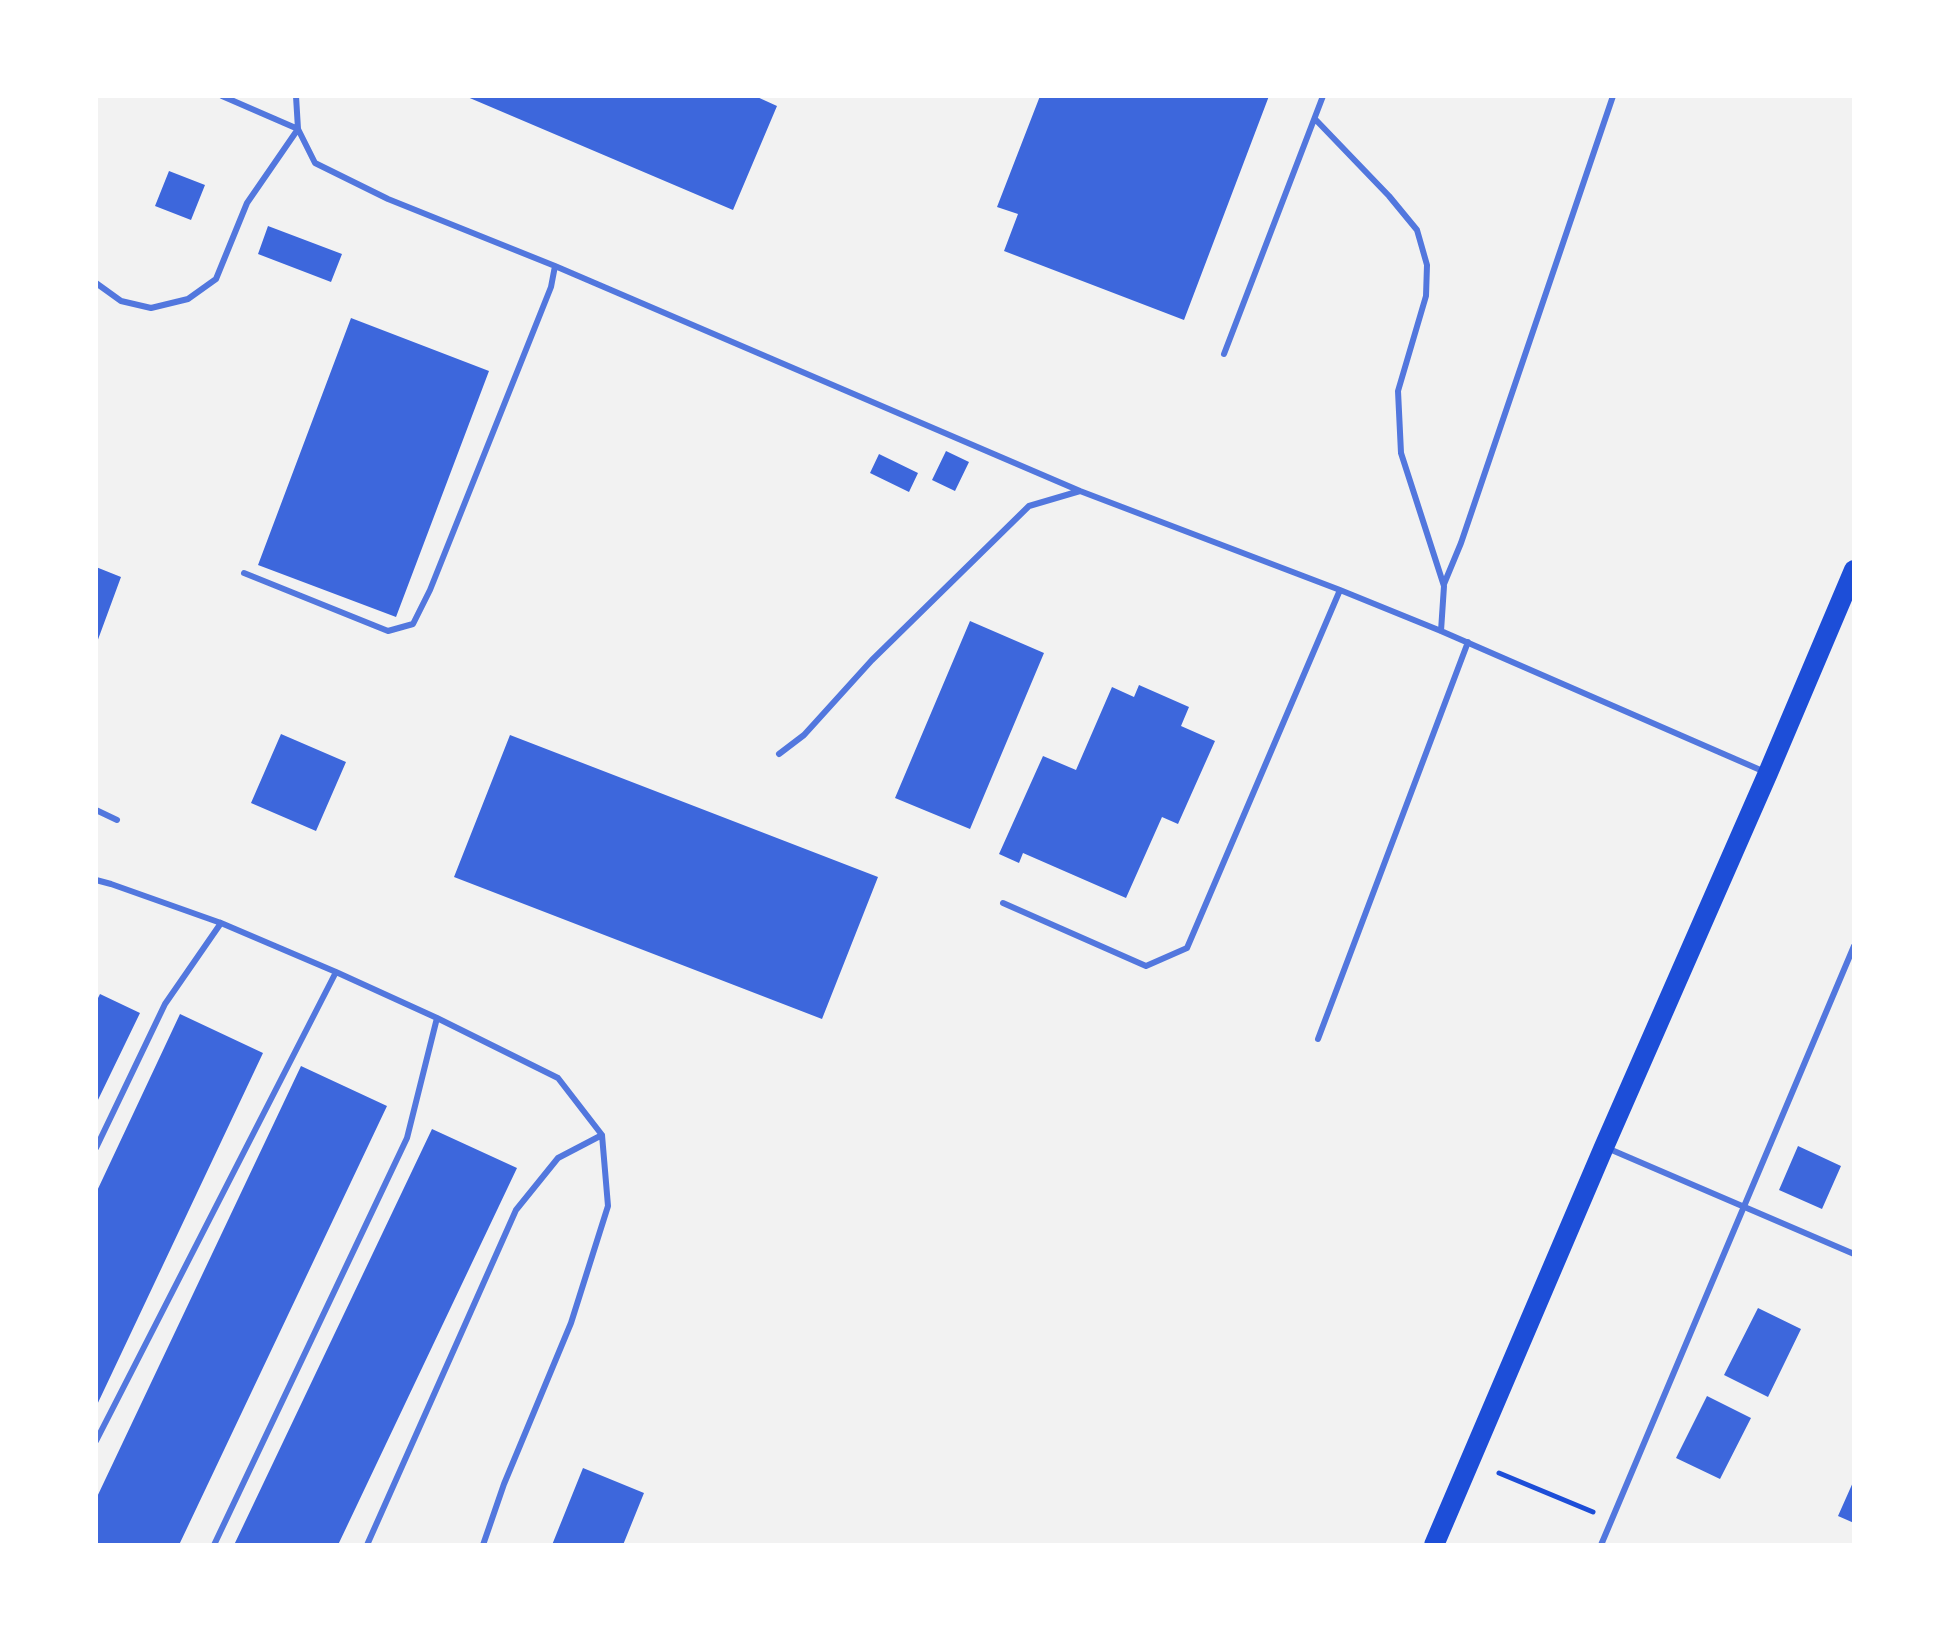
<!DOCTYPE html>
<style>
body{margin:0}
#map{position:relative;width:1950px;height:1641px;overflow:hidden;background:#f2f2f2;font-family:Overpass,sans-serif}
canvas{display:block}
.frame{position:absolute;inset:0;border:98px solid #fff;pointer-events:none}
</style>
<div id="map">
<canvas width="1950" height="1641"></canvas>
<div class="frame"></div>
</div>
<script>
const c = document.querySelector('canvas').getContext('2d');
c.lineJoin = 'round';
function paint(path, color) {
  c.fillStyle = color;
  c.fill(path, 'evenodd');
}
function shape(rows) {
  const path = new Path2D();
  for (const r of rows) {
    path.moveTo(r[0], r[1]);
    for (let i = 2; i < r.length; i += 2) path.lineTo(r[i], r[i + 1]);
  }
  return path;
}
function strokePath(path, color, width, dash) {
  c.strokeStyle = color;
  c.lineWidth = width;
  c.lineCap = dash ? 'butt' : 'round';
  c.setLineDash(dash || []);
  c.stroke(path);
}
paint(shape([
 [465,96,755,96,777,106,733,210],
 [1040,96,1269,96,1184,320,1004,251,1018,214,997,207],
 [169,171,205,185,191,220,155,206],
 [268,226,342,254,331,282,258,254],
 [351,318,489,371,396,617,258,565],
 [946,451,969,462,955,491,932,480],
 [879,454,918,473,909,492,870,473],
 [96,567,121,577,96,645],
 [970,621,1044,653,970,829,895,798],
 [1139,685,1189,707,1181,726,1215,741,1178,824,1162,817,1126,898,1023,853,1019,863,999,854,1043,756,1076,770,1112,687,1134,697],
 [281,734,346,762,316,831,251,803],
 [510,735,878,877,822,1019,454,877],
 [100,994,140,1013,96,1104,96,1002],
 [180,1014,263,1053,96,1407,96,1193],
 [301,1066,387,1106,179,1545,96,1545,96,1499],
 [432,1129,517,1168,338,1545,234,1545],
 [1798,1146,1841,1166,1822,1209,1779,1190],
 [1758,1308,1801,1329,1768,1397,1724,1375],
 [1707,1396,1751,1418,1720,1479,1676,1458],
 [583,1468,644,1493,623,1545,552,1545],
 [1854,1480,1854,1523,1838,1516]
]), '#3d67dc');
strokePath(shape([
 [1499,1473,1593,1512]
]), '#1d4ed8', 5);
strokePath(shape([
 [222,96,298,129],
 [296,96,298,129,315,163,388,199,555,266,1080,491,1340,590,1441,631,1765,772],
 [1315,119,1389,196,1417,230,1427,265,1426,296,1398,391,1401,453,1444,586,1441,631],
 [96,283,121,301,151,308,188,299,216,279,247,203,298,129],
 [1224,354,1323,96],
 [244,573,388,631,413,624,430,590,551,287,555,266],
 [1444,584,1461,543,1613,96],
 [779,754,804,735,872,660,1029,506,1080,491],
 [96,810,117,820],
 [96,880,111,884,221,923,336,972,437,1018,558,1078,602,1135,608,1206,571,1323,504,1484,483,1545],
 [1003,903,1146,966,1187,948,1340,590],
 [1318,1039,1468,642],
 [96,1148,165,1004,221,923],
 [1607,1148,1854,1254],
 [96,1441,336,972],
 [214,1545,407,1138,437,1018],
 [367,1545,516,1210,558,1158,602,1135],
 [1601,1545,1854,946]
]), '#5277de', 6);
strokePath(shape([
 [1434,1545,1604,1147,1768,773,1854,570]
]), '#1d4ed8', 20);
</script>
